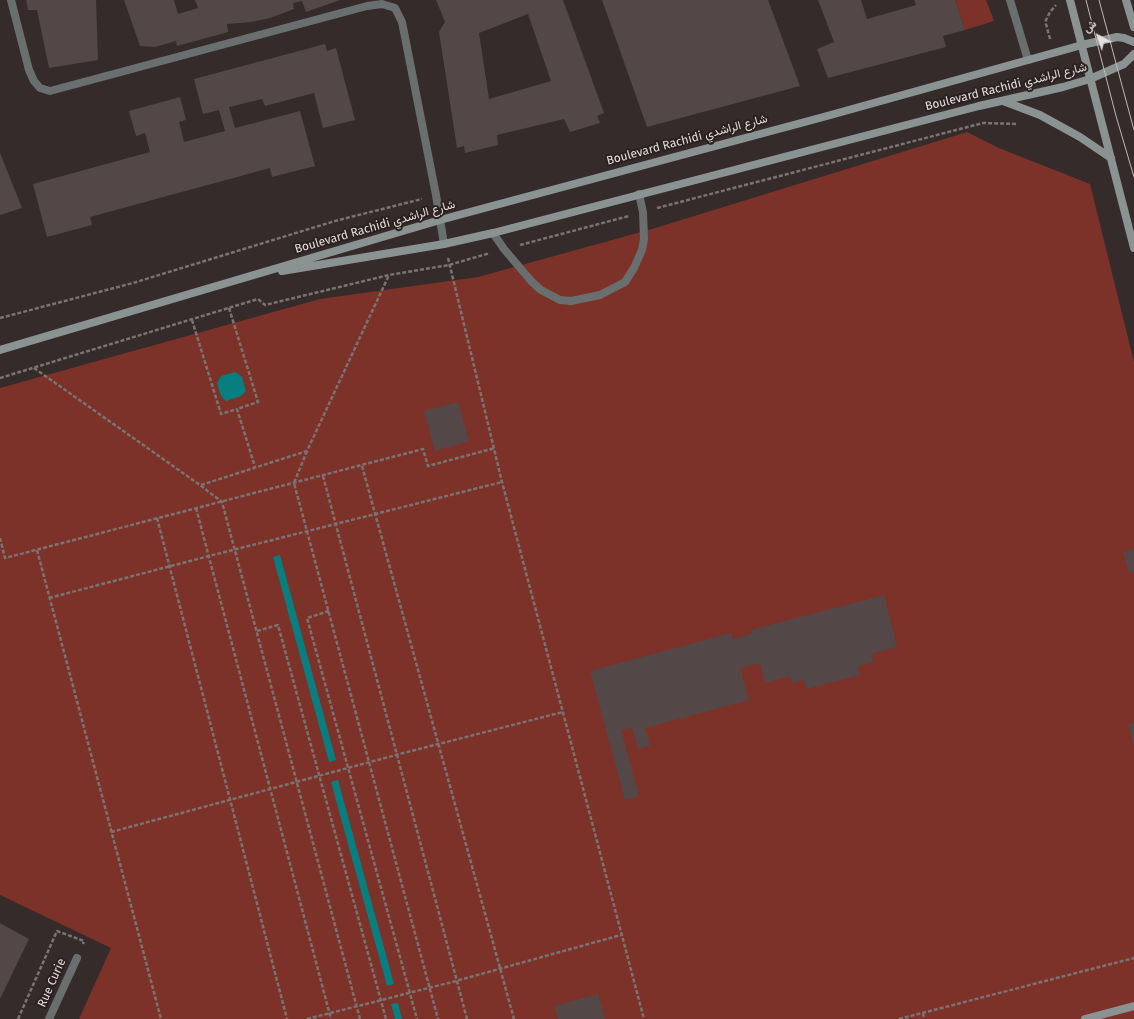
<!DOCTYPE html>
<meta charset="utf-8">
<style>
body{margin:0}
#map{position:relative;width:1134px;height:1019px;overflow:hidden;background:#352b2a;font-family:"Fira Sans",Vazirmatn,sans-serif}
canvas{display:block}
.north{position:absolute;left:1078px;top:16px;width:40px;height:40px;-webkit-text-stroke:3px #2b2120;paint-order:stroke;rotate:319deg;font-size:11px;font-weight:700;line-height:16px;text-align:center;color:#e4dedd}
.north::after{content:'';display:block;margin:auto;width:14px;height:18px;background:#e4dedd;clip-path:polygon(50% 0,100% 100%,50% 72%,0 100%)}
</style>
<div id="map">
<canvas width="1134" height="1019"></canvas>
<div class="north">ش</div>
</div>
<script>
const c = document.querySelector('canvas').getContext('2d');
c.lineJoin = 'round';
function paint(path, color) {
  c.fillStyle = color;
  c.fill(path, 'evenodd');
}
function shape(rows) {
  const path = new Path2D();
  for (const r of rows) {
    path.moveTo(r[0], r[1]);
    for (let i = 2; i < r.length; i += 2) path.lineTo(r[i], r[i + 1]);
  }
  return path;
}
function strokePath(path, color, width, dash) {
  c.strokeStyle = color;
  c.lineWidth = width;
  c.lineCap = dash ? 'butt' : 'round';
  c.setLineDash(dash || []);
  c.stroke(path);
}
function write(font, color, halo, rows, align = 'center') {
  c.font = font + ' "Fira Sans",Vazirmatn,sans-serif';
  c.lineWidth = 4;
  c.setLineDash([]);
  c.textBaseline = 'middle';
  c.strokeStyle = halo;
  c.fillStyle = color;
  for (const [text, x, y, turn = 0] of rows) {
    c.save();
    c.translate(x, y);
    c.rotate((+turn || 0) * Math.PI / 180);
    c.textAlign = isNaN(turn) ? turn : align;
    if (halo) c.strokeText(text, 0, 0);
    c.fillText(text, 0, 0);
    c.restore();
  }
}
paint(shape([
 [955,0,986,0,994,21,965,30],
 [967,132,999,148,1090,184,1134,362,1134,1019,79,1019,111,948,0,895,0,388,320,299,478,277,652,229]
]), '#7c3228');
paint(shape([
 [235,372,242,377,246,391,241,396,226,401,221,396,217,383,221,376],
 [280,555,336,760,329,762,273,557],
 [338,780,394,984,387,986,331,782],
 [398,1003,402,1019,395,1019,391,1004]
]), '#077e80');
paint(shape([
 [26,0,96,0,98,60,49,68,37,10,28,10],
 [124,0,174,0,178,14,198,8,195,0,340,0,306,12,302,1,293,3,294,9,270,18,251,22,227,24,228,32,177,46,176,41,155,47,140,46],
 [436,0,563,0,604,113,597,116,600,123,570,132,564,119,497,135,498,145,465,153,464,146,457,148,439,32,445,22],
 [528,14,551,81,489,99,479,33],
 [602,0,768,0,800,86,647,127],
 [818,0,861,0,867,19,916,5,914,0,955,0,965,30,943,36,946,47,828,78,817,49,834,42],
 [325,44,327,51,336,48,355,120,323,128,314,93,265,106,262,99,229,107,235,128,300,111,315,166,272,177,270,168,90,217,92,225,47,237,33,184,150,152,145,133,136,136,129,111,180,97,186,120,179,122,184,142,225,131,219,110,203,114,194,79],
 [0,153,22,208,0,215],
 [458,402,469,441,435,451,424,411],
 [1134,549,1134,571,1129,573,1123,552],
 [884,595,897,647,871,654,873,662,858,666,860,675,806,689,804,680,792,683,790,676,765,683,760,663,740,668,749,700,645,728,650,746,638,749,632,728,621,730,639,796,625,800,590,671,731,633,733,639,752,634,751,630],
 [1134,723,1134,744,1133,744,1128,724],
 [0,923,29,939,0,999],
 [598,994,605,1019,558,1019,554,1006]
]), '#534847');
strokePath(shape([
 [1050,39,1046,24,1046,20,1050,12,1056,5],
 [657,208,983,123,1017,124],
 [520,245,629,216],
 [448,258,502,482,644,1019],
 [229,308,258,402,237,409,255,467],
 [0,318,133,283,335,221,422,199],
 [192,320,221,414,237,409],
 [34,368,200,485,222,502,360,1019],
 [0,378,258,299,265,305,389,275,449,265,490,253],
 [307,451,294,483,438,1019],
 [362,466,514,1019],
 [323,476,467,1019],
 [201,485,307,451,389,275],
 [196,508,331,1019],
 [157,518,287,1019],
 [0,538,5,558,423,449,428,466,495,448],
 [37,550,161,1019],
 [49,598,209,556,502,482],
 [329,611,307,618,417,1019],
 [257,631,278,625,386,1019],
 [111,832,396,755,563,712],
 [923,1013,924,1019],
 [18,1019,57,931,84,941,83,944],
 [307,1019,456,981,621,935],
 [899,1019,1134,958]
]), '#7b7372', 2.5, [4, 2]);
strokePath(shape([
 [11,0,29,70,34,81,40,88,50,91,367,6,382,4,395,8,402,22,436,195,444,244],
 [1010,0,1028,60],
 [493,233,504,249,532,282,541,290,560,300,571,301,600,295,625,282,634,268,642,250,644,239,643,212,639,194]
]), '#696e6e', 8);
strokePath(shape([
 [49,1019,77,958]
]), '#696e6e', 8);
strokePath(shape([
 [1070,0,1134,248],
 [1126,0,1134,27],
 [1003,101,1040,115,1080,137,1111,158],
 [282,271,444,244,493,233,979,106,1063,87,1090,79,1124,64,1134,54],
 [0,350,440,220,827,116,1082,45,1117,37,1124,38,1134,42],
 [1085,1019,1134,1006]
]), '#8a9292', 8);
strokePath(shape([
 [1086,0,1116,116,1134,177],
 [1099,0,1134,130]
]), '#c0b9b8', 1);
write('12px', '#e4dedd', '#2b2120', [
 ["Boulevard Rachidi شارع الراشدي",1006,87,-14],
 ["Boulevard Rachidi شارع الراشدي",687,140,-15],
 ["Boulevard Rachidi شارع الراشدي",375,227,-16],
 ["Rue Curie",52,983,-66]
]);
</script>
